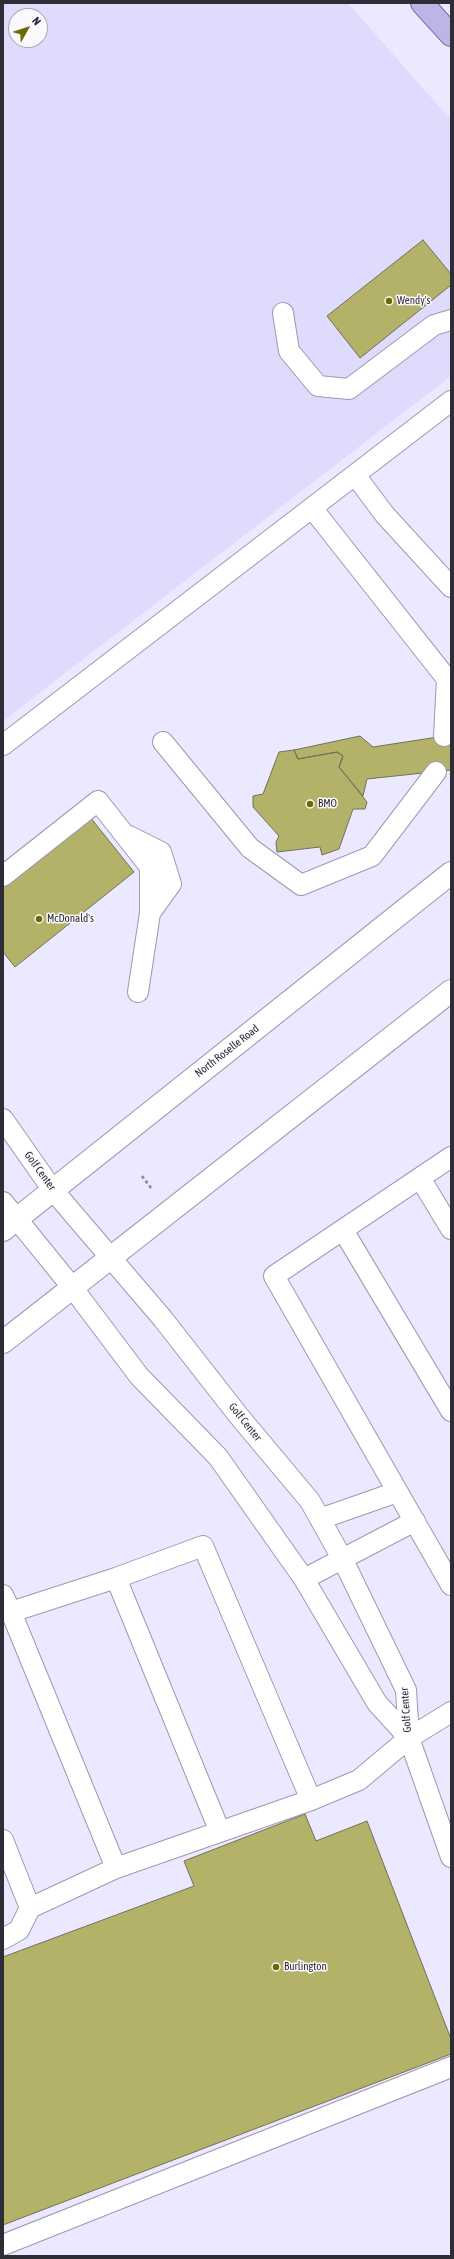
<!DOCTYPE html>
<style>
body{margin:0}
#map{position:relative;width:454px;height:2259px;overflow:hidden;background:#ebe9ff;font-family:"Asap Condensed",sans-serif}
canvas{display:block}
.frame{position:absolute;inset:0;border:4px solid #2e2d37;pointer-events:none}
.north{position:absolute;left:8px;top:8px;width:40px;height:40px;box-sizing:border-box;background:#f9f9fe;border:1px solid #a8a7ae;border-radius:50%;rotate:51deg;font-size:11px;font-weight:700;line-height:16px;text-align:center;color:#2e2d37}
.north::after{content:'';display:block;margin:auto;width:14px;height:18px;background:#6d6904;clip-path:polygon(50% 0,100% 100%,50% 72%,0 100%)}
</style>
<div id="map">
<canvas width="454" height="2259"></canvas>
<div class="frame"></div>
<div class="north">N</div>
</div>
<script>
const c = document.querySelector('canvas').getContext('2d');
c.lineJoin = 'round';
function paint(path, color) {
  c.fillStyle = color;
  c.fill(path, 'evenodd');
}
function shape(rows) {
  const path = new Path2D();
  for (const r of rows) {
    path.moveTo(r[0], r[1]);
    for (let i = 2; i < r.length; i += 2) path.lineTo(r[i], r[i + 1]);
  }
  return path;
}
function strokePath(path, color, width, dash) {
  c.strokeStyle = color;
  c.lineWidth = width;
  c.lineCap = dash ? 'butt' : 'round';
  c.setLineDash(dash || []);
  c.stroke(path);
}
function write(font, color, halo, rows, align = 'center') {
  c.font = font + ' "Asap Condensed",sans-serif';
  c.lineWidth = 3;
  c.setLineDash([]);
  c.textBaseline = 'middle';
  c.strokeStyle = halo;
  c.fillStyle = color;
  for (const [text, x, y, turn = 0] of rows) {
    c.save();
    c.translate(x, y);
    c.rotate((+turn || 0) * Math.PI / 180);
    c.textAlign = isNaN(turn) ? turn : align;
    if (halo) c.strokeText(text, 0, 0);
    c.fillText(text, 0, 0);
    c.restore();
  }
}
paint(shape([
 [3,3,348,3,451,120,451,376,3,721],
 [16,16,40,16,40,40,16,40]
]), '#dedbfd');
const building = shape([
 [423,240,451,274,451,285,360,358,327,316,423,240],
 [451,735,451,770,367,779,363,796,339,767,343,756,337,752,298,759,294,750,360,736,373,747,451,735],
 [294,750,298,759,337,752,343,756,339,767,367,802,365,809,353,809,339,849,322,855,320,847,277,852,276,842,279,836,253,807,253,796,263,794,279,752,294,750],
 [90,817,134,872,15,967,3,952,3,886,90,817],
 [305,1814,316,1841,367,1821,451,2039,451,2054,3,2225,3,1957,194,1886,184,1861,305,1814]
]);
paint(building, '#b4b268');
strokePath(building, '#707058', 1);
const lane = shape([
 [283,313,289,351,318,386,349,389,434,325,451,320],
 [355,475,385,515,451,587],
 [312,508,447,679,444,736],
 [163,742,250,848,301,885,372,856,436,772],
 [3,745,451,401],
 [129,836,161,852,171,884,150,913],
 [3,876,98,801,150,867,150,913,138,992],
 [3,1119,52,1189,163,1319,238,1415,310,1501,343,1560,406,1690,409,1738,451,1857],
 [451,1157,274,1276,451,1585],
 [420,1178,451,1229],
 [3,1202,72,1287,139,1376,218,1457,304,1579,377,1703,409,1738],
 [343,1230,451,1411],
 [320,1519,397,1492],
 [116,1578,220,1832],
 [304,1579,415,1521],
 [3,1595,11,1612,116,1578,203,1546,311,1800,359,1780,409,1738,451,1712],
 [11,1612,116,1868,311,1800],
 [3,1840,30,1908,116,1868],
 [3,1939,19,1930,30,1908],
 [3,2245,451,2067]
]);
const secondary = shape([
 [3,1230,451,873],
 [3,1342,451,991]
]);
const primary = shape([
 [422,3,451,35]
]);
strokePath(lane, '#9c99b2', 22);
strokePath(secondary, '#9c99b2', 24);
strokePath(primary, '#6e659d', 24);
strokePath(shape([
 [142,1176,151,1188]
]), '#888796', 2.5, [3, 3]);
strokePath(lane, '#fff', 20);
strokePath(secondary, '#fff', 22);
strokePath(primary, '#bcb5e5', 22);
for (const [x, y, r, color] of [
 [389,301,4,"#6d6904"],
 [310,804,4,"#6d6904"],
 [39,919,4,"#6d6904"],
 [276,1967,4,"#6d6904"]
]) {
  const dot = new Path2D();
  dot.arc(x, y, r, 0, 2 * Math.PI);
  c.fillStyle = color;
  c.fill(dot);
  strokePath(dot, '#f9f9fe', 1.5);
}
write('11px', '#2e2d37', '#f9f9fe', [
 ["Wendy's",397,301],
 ["BMO",318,804],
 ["McDonald's",47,919],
 ["Burlington",284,1967]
], 'left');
write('11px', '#2e2d37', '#f9f9fe', [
 ["North Roselle Road",227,1051,-38],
 ["Golf Center",40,1171,54],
 ["Golf Center",245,1422,51],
 ["Golf Center",406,1710,-94]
]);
</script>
